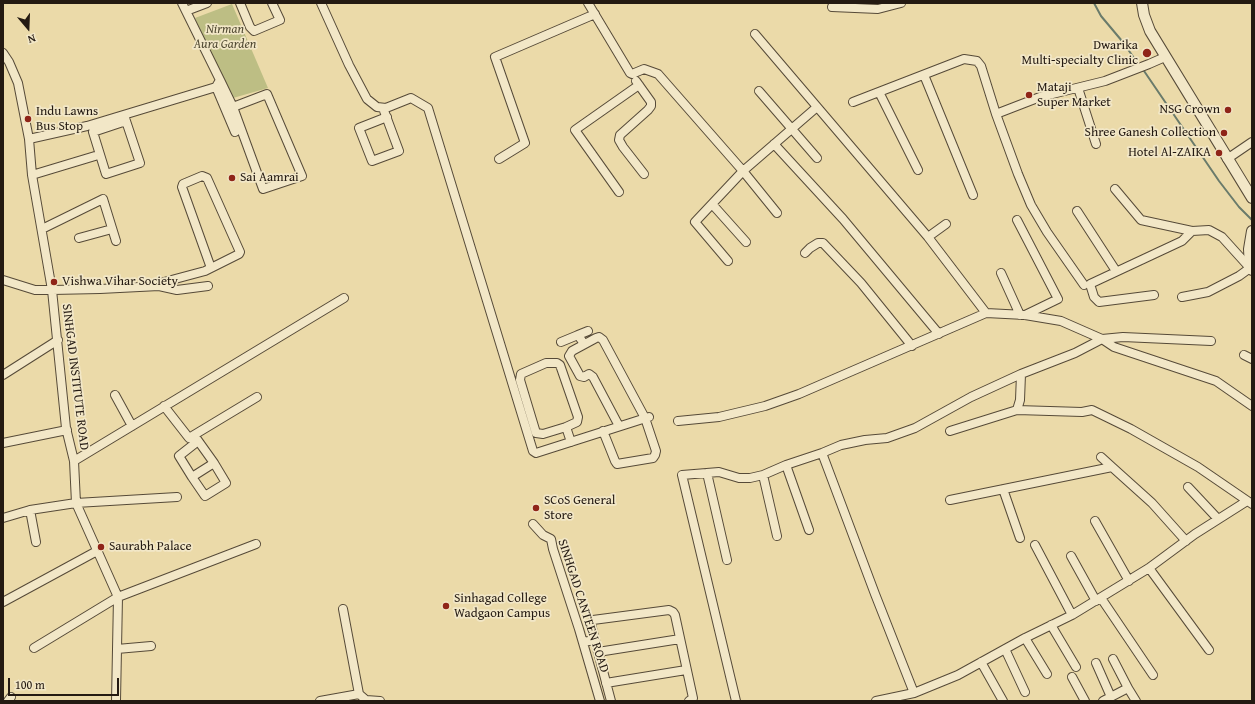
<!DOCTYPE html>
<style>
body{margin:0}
#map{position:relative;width:1255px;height:704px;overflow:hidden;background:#ebdaa9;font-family:"Gentium Book Plus",serif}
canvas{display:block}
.frame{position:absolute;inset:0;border:4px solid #241a12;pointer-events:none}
.north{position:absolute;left:8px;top:8px;width:40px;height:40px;-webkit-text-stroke:3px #f2e7c7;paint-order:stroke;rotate:161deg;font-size:11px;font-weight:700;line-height:16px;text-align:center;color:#241a12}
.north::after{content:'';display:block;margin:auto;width:14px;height:18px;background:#241a12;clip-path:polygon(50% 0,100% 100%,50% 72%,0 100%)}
.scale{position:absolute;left:8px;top:678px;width:111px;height:18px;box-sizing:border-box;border:2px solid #241a12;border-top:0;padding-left:5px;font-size:12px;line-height:14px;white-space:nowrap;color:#241a12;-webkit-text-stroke:3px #f2e7c7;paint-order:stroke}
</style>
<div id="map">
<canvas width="1255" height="704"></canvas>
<div class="frame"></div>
<div class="north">N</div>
<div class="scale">100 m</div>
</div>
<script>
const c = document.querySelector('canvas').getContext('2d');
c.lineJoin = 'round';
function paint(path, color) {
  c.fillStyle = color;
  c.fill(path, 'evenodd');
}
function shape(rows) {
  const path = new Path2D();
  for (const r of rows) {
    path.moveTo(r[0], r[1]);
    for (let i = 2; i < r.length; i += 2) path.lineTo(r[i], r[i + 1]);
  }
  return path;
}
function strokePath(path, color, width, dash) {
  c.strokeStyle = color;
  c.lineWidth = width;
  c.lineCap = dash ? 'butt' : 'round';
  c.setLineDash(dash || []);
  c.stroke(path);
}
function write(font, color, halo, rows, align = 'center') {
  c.font = font + ' "Gentium Book Plus",serif';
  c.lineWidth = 3.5;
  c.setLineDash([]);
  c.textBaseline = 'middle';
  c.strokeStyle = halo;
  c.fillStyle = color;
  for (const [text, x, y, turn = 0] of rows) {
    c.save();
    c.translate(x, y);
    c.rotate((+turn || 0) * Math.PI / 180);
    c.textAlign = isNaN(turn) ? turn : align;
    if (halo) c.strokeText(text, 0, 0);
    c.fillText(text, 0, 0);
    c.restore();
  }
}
paint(shape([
 [232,4,268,88,233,98,212,58,195,18]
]), '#bdbe84');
strokePath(shape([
 [1094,3,1101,16,1122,41,1139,65],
 [1142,68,1219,181,1239,207,1252,220]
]), '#6a7b6b', 2);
const minor = shape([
 [182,3,220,80,217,85],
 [240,3,250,27,254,31,280,20,272,3],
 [321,3,349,65,367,99,377,107,386,108,411,98,428,108,533,451,536,453,649,417],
 [588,3,630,73,632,74,644,69,658,74,743,171,777,213],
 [832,7,878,9,901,3],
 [186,11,207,3],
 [755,34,928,237,986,313],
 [3,53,9,62,18,83,29,139,32,175,52,290,66,428,74,461,76,503,118,597,116,701],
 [924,75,973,195],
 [220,80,233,107,263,189,302,176,267,94,233,107],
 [636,81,651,102,651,106,648,110,620,135,619,140,623,147,644,174],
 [216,87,235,132],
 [1078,88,1096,144],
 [759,91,817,158],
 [879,92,918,170],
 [853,102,964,59,977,61,981,66,996,114,1018,174,1031,205,1047,232,1084,285],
 [383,108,399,151,372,161,359,128,387,117],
 [996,114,1040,97,1105,81,1149,64,1165,57],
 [124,115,140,163,106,174,93,132,126,121],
 [29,139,87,126,216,87],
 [774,144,843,219,939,334],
 [499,159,525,143,495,57,595,14],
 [1227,159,1252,142],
 [32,175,95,156],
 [1115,189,1141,220,1192,231],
 [619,192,575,130,639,85],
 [712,204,746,242],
 [1077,211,1116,271],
 [1017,220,1058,299,1025,315],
 [42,229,103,199,116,241],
 [928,237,946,224],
 [79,238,112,229],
 [805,253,810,248,818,243,823,243,861,283,912,346],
 [728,261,695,222,743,171,817,107],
 [1001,273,1020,315],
 [3,280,35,290,52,290,100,289,159,286,177,290,208,286],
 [149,286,205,271,211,268,182,187,183,184,202,176,207,178,240,252,239,254,211,268],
 [1154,295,1099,302,1094,297,1090,284,1182,241,1192,231,1209,230,1222,237,1250,268,1239,276,1208,292,1182,297],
 [561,342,578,335],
 [584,344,578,335,588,331],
 [1244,355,1252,359],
 [3,375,58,340],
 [115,395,132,426],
 [164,406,189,438,257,397],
 [1017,410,1082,412,1092,410,1131,429,1198,467,1252,504],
 [678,421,719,417,765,406,799,394,986,313,1025,315,1061,321,1102,339,1123,337,1211,341],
 [566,427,543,434,536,433,520,380,521,374,546,363,557,363,560,365,578,417,577,422,566,427,571,442],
 [603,431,615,461,617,464,653,458,655,455,656,451,645,418,603,340,599,337,596,338,572,351,569,356,580,376,584,377,589,374,593,377,619,426],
 [950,431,1017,410,1020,400,1021,374],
 [194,435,214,463,192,477,179,456,198,441],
 [3,443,67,430],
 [822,453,875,594,914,693],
 [1101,457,1112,467],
 [74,461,344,298],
 [786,465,809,530],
 [707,473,727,560],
 [763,475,777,536],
 [192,477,205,496,226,483,214,463],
 [1188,487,1218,519],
 [1003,489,1020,538],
 [950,500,1112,467,1152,503,1186,541],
 [30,510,36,542],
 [3,518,30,510,76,503,177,497],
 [1095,521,1129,581],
 [533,524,543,535,551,539,553,549,579,629,600,701],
 [1035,545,1072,615],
 [1071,556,1096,601],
 [1149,568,1209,650],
 [1101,598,1153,675],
 [3,602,97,551],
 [343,609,359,694,366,700,380,701],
 [1051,625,1076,667],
 [1025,638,1047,674],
 [595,640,598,652,680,639],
 [583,642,595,640,591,624,593,620,669,610,673,612,675,615,693,698,689,701],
 [34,648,118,597,256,544],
 [117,649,151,646],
 [1005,649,1025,692],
 [598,652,611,701],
 [981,662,1003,701],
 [1096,663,1111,697],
 [1072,677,1085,701],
 [606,683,686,670],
 [1128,688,1136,701],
 [8,701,11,697],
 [320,701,359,694],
 [736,701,682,475,719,472,739,478,750,478,763,475,786,465,822,453,841,445,865,440,887,438,915,428,971,397,1021,374,1075,353,1102,339,1114,347,1216,381,1252,406],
 [876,701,914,693,958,675,1025,638,1072,615,1149,568,1195,534,1247,501],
 [1103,701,1128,688,1113,659]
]);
const tertiary = shape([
 [1142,3,1144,15,1150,31,1252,198],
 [1252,231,1249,249,1250,268,1252,270]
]);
strokePath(minor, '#564a38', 10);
strokePath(tertiary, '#564a38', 12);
strokePath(minor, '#f2e7c7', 8);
strokePath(tertiary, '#f2e7c7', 10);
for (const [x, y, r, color] of [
 [1147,53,5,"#8f2418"],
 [1029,95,4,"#8f2418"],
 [1228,110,4,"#8f2418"],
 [28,119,4,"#8f2418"],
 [1224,133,4,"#8f2418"],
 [1219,153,4,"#8f2418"],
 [232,178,4,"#8f2418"],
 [54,282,4,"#8f2418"],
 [536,508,4,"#8f2418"],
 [101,547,4,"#8f2418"],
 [446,606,4,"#8f2418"]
]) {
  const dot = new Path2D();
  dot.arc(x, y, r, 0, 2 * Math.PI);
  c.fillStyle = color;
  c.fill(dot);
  strokePath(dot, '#f2e7c7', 1.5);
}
write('italic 13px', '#524b34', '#f2e7c7', [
 ["Nirman",225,30],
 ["Aura Garden",225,45]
]);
write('13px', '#241a12', '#f2e7c7', [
 ["Dwarika",1138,46,"right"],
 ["Multi-specialty Clinic",1138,61,"right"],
 ["Mataji",1037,88],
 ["Super Market",1037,103],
 ["NSG Crown",1220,110,"right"],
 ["Indu Lawns",36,112],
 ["Bus Stop",36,127],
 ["Shree Ganesh Collection",1216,133,"right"],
 ["Hotel Al-ZAIKA",1211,153,"right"],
 ["Sai Aamrai",240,178],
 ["Vishwa Vihar Society",62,282],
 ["SCoS General",544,501],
 ["Store",544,516],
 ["Saurabh Palace",109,547],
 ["Sinhagad College",454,599],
 ["Wadgaon Campus",454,614]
], 'left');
write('13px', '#241a12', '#f2e7c7', [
 ["SINHGAD INSTITUTE ROAD",75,377,83],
 ["SINHGAD CANTEEN ROAD",583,606,72]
]);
</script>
